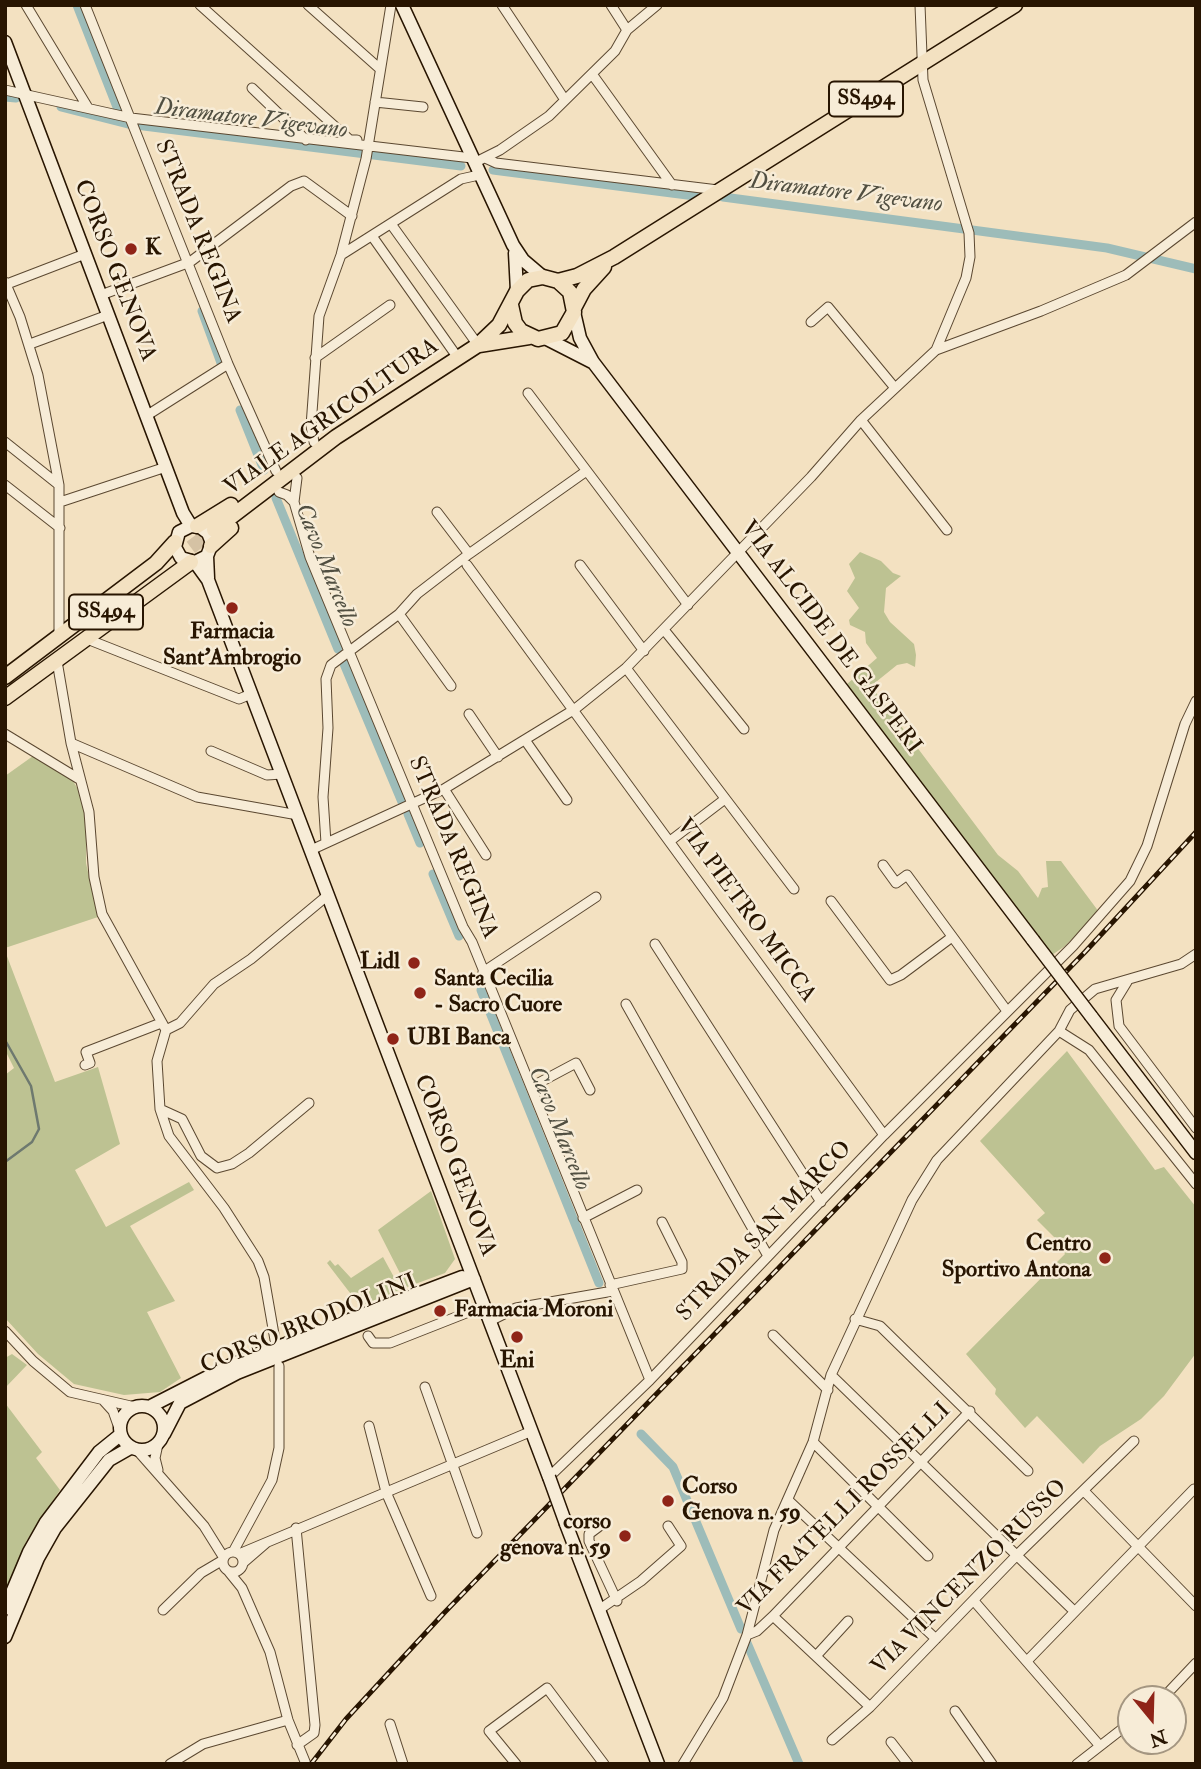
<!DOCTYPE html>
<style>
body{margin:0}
#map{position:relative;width:1201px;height:1769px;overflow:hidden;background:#f3e1c1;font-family:"IM FELL Double Pica",serif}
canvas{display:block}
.frame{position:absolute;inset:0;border:7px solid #281501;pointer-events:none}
.north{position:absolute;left:1117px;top:1685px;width:70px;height:70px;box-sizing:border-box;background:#f7ecd7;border:2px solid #a49681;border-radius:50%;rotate:161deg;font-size:19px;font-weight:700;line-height:28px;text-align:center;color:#281501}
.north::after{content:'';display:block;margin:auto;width:24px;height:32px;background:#8f2418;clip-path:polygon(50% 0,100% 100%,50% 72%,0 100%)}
</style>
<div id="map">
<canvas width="1201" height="1769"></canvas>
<div class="frame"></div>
<div class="north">N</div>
</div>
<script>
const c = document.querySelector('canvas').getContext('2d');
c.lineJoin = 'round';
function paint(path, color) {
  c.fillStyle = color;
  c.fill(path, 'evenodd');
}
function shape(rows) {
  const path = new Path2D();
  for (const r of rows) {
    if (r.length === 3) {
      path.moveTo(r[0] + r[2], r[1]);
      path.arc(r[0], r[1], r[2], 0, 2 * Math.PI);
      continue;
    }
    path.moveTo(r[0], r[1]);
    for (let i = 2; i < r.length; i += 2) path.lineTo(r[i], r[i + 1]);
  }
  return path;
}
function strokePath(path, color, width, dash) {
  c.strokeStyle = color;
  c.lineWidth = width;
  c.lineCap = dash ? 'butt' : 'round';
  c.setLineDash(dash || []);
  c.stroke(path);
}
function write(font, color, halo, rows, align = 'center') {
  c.font = font + ' "IM FELL Double Pica",serif';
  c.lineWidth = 5;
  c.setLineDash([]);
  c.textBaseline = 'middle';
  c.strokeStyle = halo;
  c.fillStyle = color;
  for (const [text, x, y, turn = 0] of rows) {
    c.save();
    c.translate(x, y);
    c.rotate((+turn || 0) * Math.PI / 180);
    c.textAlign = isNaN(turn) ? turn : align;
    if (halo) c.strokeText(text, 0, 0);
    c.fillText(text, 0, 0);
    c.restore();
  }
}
paint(shape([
 [860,552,881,561,893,573,901,576,886,588,884,612,890,622,914,644,916,655,915,667,907,663,897,665,871,686,998,855,1018,871,1038,898,1042,888,1048,887,1046,861,1061,861,1099,912,1065,946,1052,955,847,684,877,658,866,643,865,632,850,625,849,620,859,608,847,591,855,578,849,564],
 [33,756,73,781,79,791,86,807,86,863,98,917,5,948,5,776],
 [5,951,55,1082,98,1067,120,1144,75,1170,106,1227,189,1182,194,1190,130,1226,175,1301,147,1312,181,1378,160,1392,124,1395,74,1384,38,1354,5,1318,5,1075,14,1068,5,1050],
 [1067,1051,1155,1170,1164,1167,1196,1207,1196,1353,1164,1396,1141,1419,1100,1446,1083,1464,1037,1416,1025,1428,995,1394,996,1389,966,1354,1065,1254,1056,1239,1037,1220,1045,1213,980,1141],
 [431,1191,455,1259,445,1273,407,1287,378,1230],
 [383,1257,401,1290,360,1306,327,1263,330,1260,335,1266,338,1264,351,1278],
 [12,1354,27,1365,5,1388,5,1358],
 [5,1403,42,1452,36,1458,60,1490,27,1540,5,1591]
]), '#bdc292');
strokePath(shape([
 [5,1040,31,1086,39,1129,32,1142,5,1162]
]), '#6e796f', 2.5);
strokePath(shape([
 [77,5,119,112],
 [5,97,16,98],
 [61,107,128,124,461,166],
 [493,170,695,196],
 [723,197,964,229],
 [972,230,1107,248,1196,269],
 [202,311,221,363],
 [240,410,264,470],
 [276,498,338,649],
 [342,659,402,802],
 [408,814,420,843],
 [433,874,459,936],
 [481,990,599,1283],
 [641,1434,673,1467,741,1629],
 [747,1643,799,1764]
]), '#9dbcb9', 9);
strokePath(shape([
 [174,560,214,530]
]), '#d5c2a4', 14, [14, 7]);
const minor = shape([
 [26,5,87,106],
 [85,5,228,364,276,471],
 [200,5,350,140,357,140],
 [308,5,380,69],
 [502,5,565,100],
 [611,5,627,30],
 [592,74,672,185],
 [252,88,306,140],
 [5,90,131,118,472,158],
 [375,102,423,107],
 [485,158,496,163,718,190],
 [474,163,500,150,549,116,615,51,627,30,657,5],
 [391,224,478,345],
 [372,236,458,358],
 [341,255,461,179,479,175],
 [5,282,20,317,38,375,59,485,59,636],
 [7,284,85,254],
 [101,295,190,262,291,186,304,181,352,216],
 [811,322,828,307,895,388],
 [30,344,108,315],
 [936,350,1041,311,1126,275,1196,222],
 [315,358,390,305],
 [528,393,688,605],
 [146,416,228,364],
 [861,420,947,530],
 [5,442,59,485],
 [314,442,311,426,319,316,341,255,366,159,391,5],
 [297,478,294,502,310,557,463,927,472,942,650,1380],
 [5,485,60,528],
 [279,492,287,495,294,502],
 [60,502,166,467],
 [437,512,469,554],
 [467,565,884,1135],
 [580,565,644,651],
 [399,614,451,686],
 [665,631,744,729],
 [92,641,239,699,251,694],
 [57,661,71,743,89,812,94,877,102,914,166,1030,157,1061,160,1109,169,1136,224,1208,258,1261,264,1277,275,1340],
 [626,668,794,889],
 [469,714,498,757],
 [5,734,79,779],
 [525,740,567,800],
 [71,743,197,797,298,815],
 [211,751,267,775,282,774],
 [444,789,486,855],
 [670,841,725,799],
 [326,843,323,797,328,728,326,679,331,665,399,614,417,594,469,554,585,472],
 [311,850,444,789,575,709,626,668,811,477,861,420,936,350,966,278,970,257,969,233,923,80,920,5],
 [883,865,896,883,907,875,1007,1011],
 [831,901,890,980,901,975,952,937],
 [655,944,821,1202],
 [483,972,596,897],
 [1127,982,1116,1000,1119,1026,1196,1128],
 [626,1004,768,1256],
 [166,1030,180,1023,214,984,251,959,328,895],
 [1059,1031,1089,1050,1196,1184],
 [85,1065,90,1063,86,1052,161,1023],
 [531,1087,576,1063,590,1090],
 [160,1109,182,1119,201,1156,217,1168,232,1164,249,1153,309,1103],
 [583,1218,637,1190],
 [610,1285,682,1269,682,1262,662,1222],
 [855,1319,880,1326,1028,1471],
 [490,1321,516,1308,613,1291],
 [5,1331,33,1361,70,1392,135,1407],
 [773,1335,828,1390],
 [368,1336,373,1343,390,1343,484,1306],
 [831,1375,1074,1611],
 [425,1387,477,1533],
 [103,1400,113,1411,119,1428],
 [369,1426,386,1492,431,1596],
 [813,1442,928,1556],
 [137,1450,204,1526,224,1558],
 [158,1470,155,1458,158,1444],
 [549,1477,650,1380,884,1135,1073,946,1130,881,1147,846,1185,724,1196,701],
 [1084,1491,1196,1606],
 [788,1500,936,1639],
 [601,1525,589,1534,589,1541,617,1601],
 [296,1528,315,1725,314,1733,297,1745],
 [233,1562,10],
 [233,1552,272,1480,279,1448,279,1366],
 [239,1554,532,1431],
 [244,1562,266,1543],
 [229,1572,242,1588,270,1652,288,1720,306,1764],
 [974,1601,1100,1746],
 [600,1609,641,1581,681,1546,668,1526],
 [163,1610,201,1573,223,1560],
 [773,1616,870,1707],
 [747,1635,757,1631,773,1616,970,1411],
 [816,1656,848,1621],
 [1027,1661,1194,1489],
 [1162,1699,1196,1663],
 [955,1711,992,1764],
 [390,1724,403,1764],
 [832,1740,870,1707,1017,1555,1134,1441],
 [891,1742,908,1764],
 [170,1764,203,1744,288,1720],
 [516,1764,489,1731,547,1688,604,1764],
 [683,1764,723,1698,747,1635,774,1530,813,1442,831,1375,912,1200,937,1160,1059,1031,1070,1010,1095,989,1181,964,1196,954],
 [1077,1764,1131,1722]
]);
const secondary = shape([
 [402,5,513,245,523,260,543,277],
 [5,42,183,513,191,526],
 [515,253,517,291],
 [574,312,580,338,593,362,1033,940],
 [547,339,592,362],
 [207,556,195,562,181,558,175,547,179,532,191,526,200,527,208,533,212,543,207,556,208,578],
 [195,562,208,580,549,1477],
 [1091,1016,1196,1153],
 [142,1428,22],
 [149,1407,233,1364,462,1277],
 [164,1434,180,1403,237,1373,474,1279],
 [566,1524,658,1764],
 [5,1609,29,1552,46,1522,99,1452,120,1435],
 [5,1637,38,1558,55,1528,109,1460,130,1448]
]);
const primary = shape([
 [558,281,577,276,614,257,1015,5],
 [574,308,584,289,604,267],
 [479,345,529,337],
 [197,526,231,505],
 [214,530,336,437,478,345,499,325,517,291,528,280,543,277,558,281,570,292,574,312,562,333,538,339,521,331,515,323,511,305],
 [211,546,231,528],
 [5,677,156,563,175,542],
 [5,698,191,562]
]);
strokePath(minor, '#5b4831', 11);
strokePath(secondary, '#281501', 15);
strokePath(primary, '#281501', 17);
strokePath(minor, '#f7ecd7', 9);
strokePath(secondary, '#f7ecd7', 12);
strokePath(primary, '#f3e1c1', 14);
const rail = shape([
 [311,1764,346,1719,444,1613,1085,952,1196,832]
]);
strokePath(rail, '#281501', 5);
strokePath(rail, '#f7ecd7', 2.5, [8]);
const secondaryBridge = shape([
 [1033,940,1091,1016],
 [549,1477,566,1524]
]);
strokePath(secondaryBridge, '#281501', 15, []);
strokePath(secondaryBridge, '#f7ecd7', 12);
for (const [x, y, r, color] of [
 [131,249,7,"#8f2418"],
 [232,608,7,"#8f2418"],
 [414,963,7,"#8f2418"],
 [420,993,7,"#8f2418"],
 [393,1039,7,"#8f2418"],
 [1105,1258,7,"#8f2418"],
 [440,1311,7,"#8f2418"],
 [517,1337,7,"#8f2418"],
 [668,1501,7,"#8f2418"],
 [625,1536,7,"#8f2418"]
]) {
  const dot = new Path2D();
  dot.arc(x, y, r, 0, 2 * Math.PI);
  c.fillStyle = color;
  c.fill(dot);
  strokePath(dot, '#f7ecd7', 2.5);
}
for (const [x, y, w] of [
 [866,99,74],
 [106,612,74]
]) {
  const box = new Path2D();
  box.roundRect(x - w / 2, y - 17.5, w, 35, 5);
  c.fillStyle = '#f7ecd7';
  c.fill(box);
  strokePath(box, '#281501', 2);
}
write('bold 21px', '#281501', null, [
 ["SS494",866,99],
 ["SS494",106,612]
]);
write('23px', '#281501', '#f7ecd7', [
 ["STRADA REGINA",197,232,68],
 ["CORSO GENOVA",114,271,69],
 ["VIALE AGRICOLTURA",332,418,-35],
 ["VIA ALCIDE DE GASPERI",830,638,53],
 ["STRADA REGINA",452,848,67],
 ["VIA PIETRO MICCA",745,911,54],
 ["CORSO GENOVA",454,1166,69],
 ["STRADA SAN MARCO",765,1232,-46],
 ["CORSO BRODOLINI",309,1325,-22],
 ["VIA FRATELLI ROSSELLI",845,1510,-45],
 ["VIA VINCENZO RUSSO",970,1578,-45]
]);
write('bold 23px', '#281501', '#f7ecd7', [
 ["K",145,249],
 ["Farmacia",232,633,"center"],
 ["Sant'Ambrogio",232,659,"center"],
 ["Lidl",400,963,"right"],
 ["Santa Cecilia",434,980],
 ["- Sacro Cuore",434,1006],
 ["UBI Banca",407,1039],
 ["Centro",1091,1245,"right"],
 ["Sportivo Antona",1091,1271,"right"],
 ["Farmacia Moroni",454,1311],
 ["Eni",517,1362,"center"],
 ["Corso",682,1488],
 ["Genova n. 59",682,1514],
 ["corso",611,1523,"right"],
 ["genova n. 59",611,1549,"right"]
], 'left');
write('italic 24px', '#514f41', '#f7ecd7', [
 ["Diramatore Vigevano",251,120,7],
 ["Diramatore Vigevano",846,194,7],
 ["Cavo Marcello",325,566,68],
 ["Cavo Marcello",558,1129,68]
]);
</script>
